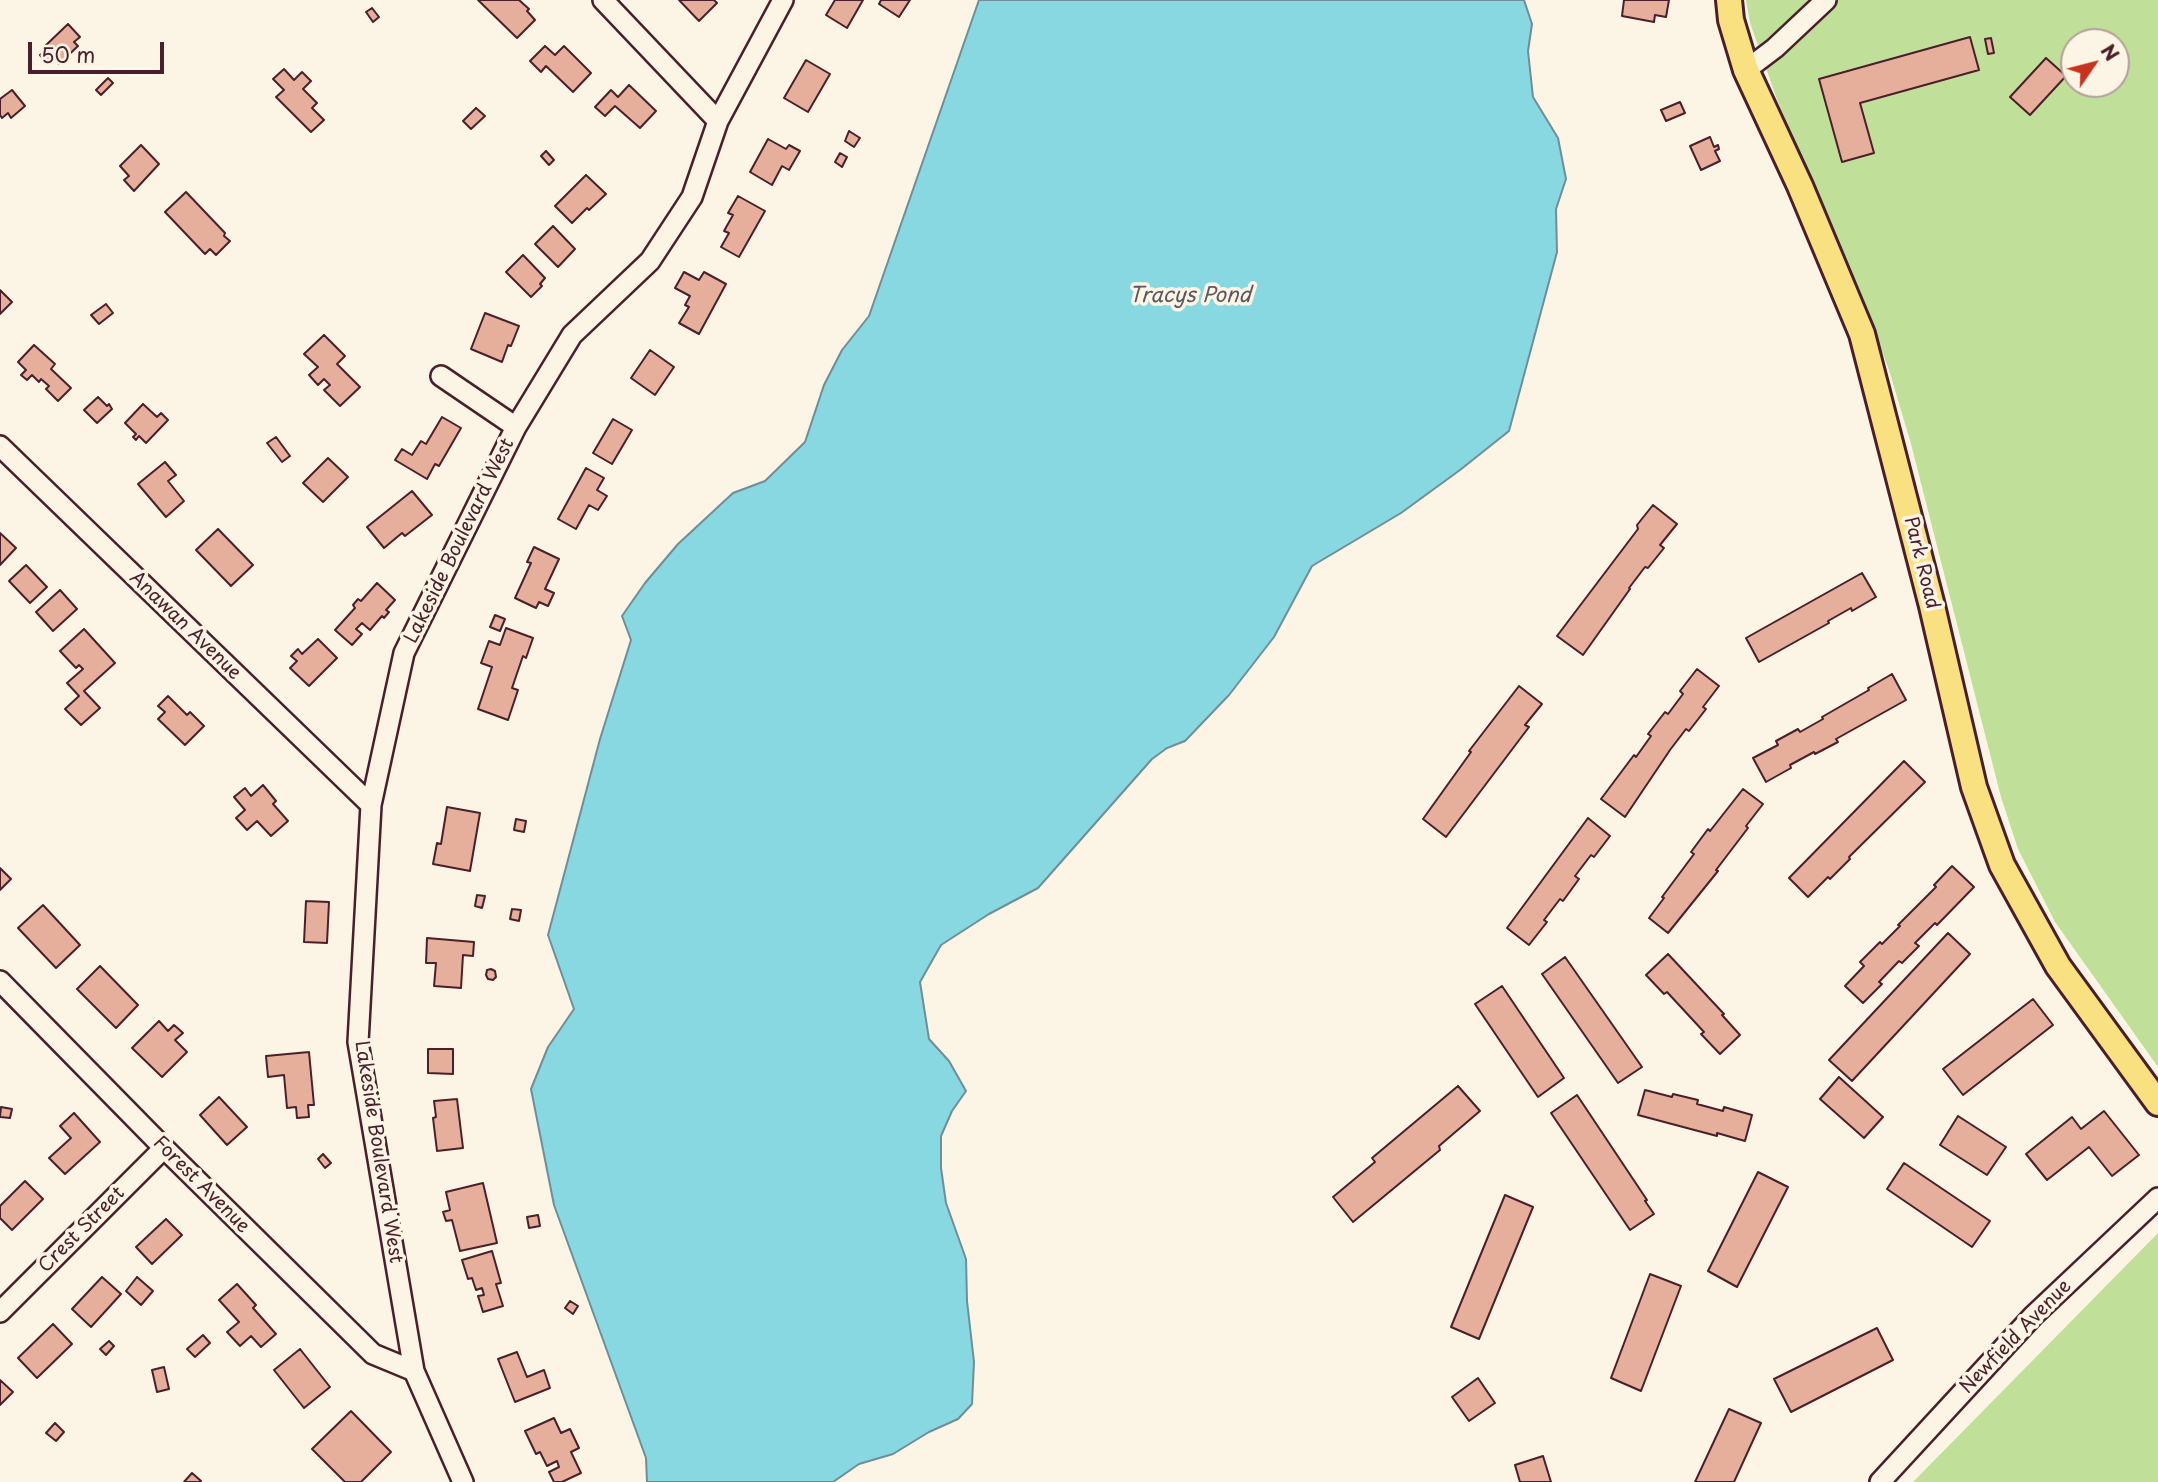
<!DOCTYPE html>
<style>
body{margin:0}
#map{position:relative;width:2158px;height:1482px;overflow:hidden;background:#fcf5e5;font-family:"Playpen Sans",sans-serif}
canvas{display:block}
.north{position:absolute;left:2060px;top:28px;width:70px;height:70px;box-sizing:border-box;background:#fcf5e5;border:2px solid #b59f9b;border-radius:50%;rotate:55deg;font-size:19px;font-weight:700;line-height:28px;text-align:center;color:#4a1f2b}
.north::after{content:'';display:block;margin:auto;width:24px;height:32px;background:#c8321e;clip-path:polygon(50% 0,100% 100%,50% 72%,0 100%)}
.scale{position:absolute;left:28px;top:42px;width:136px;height:32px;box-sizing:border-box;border:4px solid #4a1f2b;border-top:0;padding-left:9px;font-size:21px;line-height:24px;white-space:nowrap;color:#4a1f2b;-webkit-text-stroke:5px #fcf5e5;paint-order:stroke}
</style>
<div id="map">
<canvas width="2158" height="1482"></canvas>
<div class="north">N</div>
<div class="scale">50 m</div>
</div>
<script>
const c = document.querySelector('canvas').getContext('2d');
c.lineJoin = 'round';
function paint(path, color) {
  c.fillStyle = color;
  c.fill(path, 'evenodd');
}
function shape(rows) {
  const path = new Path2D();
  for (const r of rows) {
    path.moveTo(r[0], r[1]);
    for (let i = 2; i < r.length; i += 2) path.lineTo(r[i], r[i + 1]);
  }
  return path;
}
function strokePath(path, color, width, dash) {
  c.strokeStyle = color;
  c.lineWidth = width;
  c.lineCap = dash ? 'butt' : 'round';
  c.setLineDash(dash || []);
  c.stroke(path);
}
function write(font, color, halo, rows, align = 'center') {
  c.font = font + ' "Playpen Sans",sans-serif';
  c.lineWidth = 7;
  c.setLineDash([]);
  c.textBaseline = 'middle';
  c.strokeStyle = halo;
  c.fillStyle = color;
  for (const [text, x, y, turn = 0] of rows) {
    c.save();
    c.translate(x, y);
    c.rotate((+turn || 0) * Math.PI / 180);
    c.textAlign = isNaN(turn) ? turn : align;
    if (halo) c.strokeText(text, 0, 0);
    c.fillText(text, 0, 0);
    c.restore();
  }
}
paint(shape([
 [1746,0,2158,0,2158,1067,2055,922,2018,849,2001,797,1911,444,1889,370,1856,282,1778,102,1750,23],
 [2074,42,2116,42,2116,84,2074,84],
 [2158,1233,2158,1482,1913,1482]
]), '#c0e099');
const water = shape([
 [979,0,1524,0,1532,24,1528,51,1533,97,1558,138,1566,179,1556,209,1557,252,1509,431,1460,470,1401,513,1312,566,1274,637,1229,695,1185,741,1167,748,1152,759,1038,888,989,914,941,945,920,982,929,1039,949,1061,966,1091,952,1111,941,1136,941,1168,946,1203,966,1259,967,1301,974,1362,972,1404,958,1419,929,1432,893,1454,859,1464,833,1482,647,1482,646,1458,554,1205,531,1089,548,1047,574,1009,548,935,600,739,631,640,622,616,645,583,678,544,733,493,765,481,805,442,824,385,842,350,869,316,979,0]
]);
paint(water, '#87d8e0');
strokePath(water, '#6f8e98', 2);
const building = shape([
 [478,0,519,0,529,9,527,11,535,20,517,38,478,0],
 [679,0,714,0,717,3,699,21,679,0],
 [835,0,863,0,847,28,826,15,835,0],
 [881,0,910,0,899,17,879,4,881,0],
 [1624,0,1669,0,1666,17,1655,15,1654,22,1622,16,1624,0],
 [372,8,379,17,373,22,366,12,372,8],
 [68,24,80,37,74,42,78,46,59,64,53,57,47,63,40,55,47,50,44,47,68,24],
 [1970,37,1979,70,1860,103,1874,153,1842,162,1819,79,1970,37],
 [1991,38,1994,53,1988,54,1985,39,1991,38],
 [545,46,555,55,564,46,591,73,573,92,546,66,541,72,530,61,545,46],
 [2046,58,2066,76,2030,115,2010,97,2046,58],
 [806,60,830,74,808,112,784,98,806,60],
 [284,69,294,80,302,72,311,81,303,89,317,103,312,108,324,120,311,132,276,97,284,90,273,79,284,69],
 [108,78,113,83,101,95,96,90,108,78],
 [629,85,656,111,640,128,615,106,605,116,595,107,611,90,618,97,629,85],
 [12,90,25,106,11,118,8,113,2,118,0,115,0,99,12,90],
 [1680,102,1685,113,1666,121,1661,110,1680,102],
 [476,108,485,116,471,129,463,121,476,108],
 [849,131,860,138,854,147,845,141,849,131],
 [1710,137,1714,147,1718,145,1719,149,1715,151,1720,161,1701,170,1690,146,1710,137],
 [768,139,786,149,789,145,800,151,789,170,782,166,772,185,750,172,768,139],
 [141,145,159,164,134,191,124,180,129,176,120,166,141,145],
 [546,151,554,160,549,165,541,156,546,151],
 [840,153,847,157,842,167,835,162,840,153],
 [586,175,606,194,589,210,587,208,572,223,555,206,586,175],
 [186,192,225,233,224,236,230,241,216,255,210,249,205,254,165,212,186,192],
 [738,196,765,211,739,257,721,247,729,233,724,231,733,215,728,213,738,196],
 [553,226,575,249,558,267,535,244,553,226],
 [523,255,545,278,540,284,542,286,531,297,506,272,523,255],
 [684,272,699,280,704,272,726,284,699,334,679,323,689,307,685,305,690,296,675,288,684,272],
 [0,290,12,302,0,314,0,290],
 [106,304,113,313,99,324,91,315,106,304],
 [485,313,519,326,511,346,508,345,502,362,471,349,485,313],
 [324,335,345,356,337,364,360,387,340,406,324,390,330,385,324,379,318,385,309,375,318,367,304,354,324,335],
 [34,345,55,364,51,369,71,388,58,401,46,389,49,386,41,379,39,382,32,375,27,380,21,375,26,370,18,362,34,345],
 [650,350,674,367,655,395,631,378,650,350],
 [98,397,107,406,109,404,112,409,97,423,84,410,98,397],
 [143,404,157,417,161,413,168,420,146,443,139,436,136,440,133,437,136,434,125,423,143,404],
 [442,417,461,428,439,466,435,464,427,479,395,460,402,449,412,455,421,441,426,444,442,417],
 [613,419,632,430,612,464,593,453,613,419],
 [276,437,290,456,282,462,267,443,276,437],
 [328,458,348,477,323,502,303,483,328,458],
 [165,462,176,475,168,481,184,501,166,517,138,484,165,462],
 [586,468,604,478,597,490,607,496,598,510,589,505,576,529,558,519,586,468],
 [412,491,432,515,405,536,402,533,384,548,367,527,412,491],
 [1653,505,1677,524,1660,545,1664,548,1648,568,1645,567,1629,588,1630,589,1583,655,1557,636,1638,529,1637,525,1653,505],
 [218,529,253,565,231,586,196,550,218,529],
 [0,533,16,548,0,565,0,533],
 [534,547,559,559,545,589,554,593,548,606,539,602,536,608,515,598,531,563,527,562,534,547],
 [26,565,47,587,30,603,9,581,26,565],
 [1862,573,1876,597,1852,611,1851,608,1828,621,1829,623,1759,662,1746,638,1862,573],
 [377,583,395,600,386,610,389,612,384,618,382,616,370,630,362,623,356,629,362,634,352,645,335,630,355,608,353,605,358,599,361,601,377,583],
 [60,590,77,609,53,631,36,612,60,590],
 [495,615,505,619,500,631,490,627,495,615],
 [506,628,533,638,526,658,523,656,512,688,518,690,508,720,478,709,492,667,481,663,489,641,500,645,506,628],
 [84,629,115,663,84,691,100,708,81,725,65,709,79,696,67,683,83,669,79,665,76,668,60,651,84,629],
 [318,639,337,658,309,686,290,668,297,661,291,656,298,649,302,654,318,639],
 [1697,669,1719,686,1703,707,1706,709,1689,731,1686,729,1670,750,1625,817,1601,799,1634,755,1636,757,1651,736,1648,734,1665,712,1668,714,1683,694,1680,691,1697,669],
 [1892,674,1906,700,1836,739,1838,742,1815,754,1814,752,1790,765,1791,768,1766,782,1753,758,1778,745,1776,741,1798,729,1800,732,1823,719,1822,717,1869,690,1868,688,1892,674],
 [1519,686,1542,704,1525,725,1529,727,1446,837,1423,819,1471,752,1469,751,1519,686],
 [168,696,187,715,190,712,204,726,185,745,158,719,165,712,158,706,168,696],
 [1904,761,1925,782,1849,857,1850,859,1830,879,1828,877,1808,897,1789,878,1904,761],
 [263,785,276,801,273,804,288,821,271,836,257,821,247,830,236,818,245,810,234,797,245,788,251,796,263,785],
 [1743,789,1763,804,1746,826,1748,828,1716,870,1718,871,1668,933,1649,918,1664,898,1662,897,1694,854,1691,852,1708,829,1710,831,1743,789],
 [447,807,480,813,470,871,433,864,437,843,441,844,447,807],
 [1588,818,1610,836,1594,857,1591,855,1575,876,1579,879,1563,901,1560,899,1544,920,1547,922,1529,945,1507,928,1588,818],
 [516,819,526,821,524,832,514,830,516,819],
 [1952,866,1974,887,1937,925,1935,923,1915,943,1919,946,1902,963,1899,961,1879,982,1882,984,1863,1003,1845,986,1864,966,1860,962,1880,942,1882,944,1900,926,1898,925,1936,887,1934,885,1952,866],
 [0,868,11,879,0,890,0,868],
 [477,895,485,896,482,908,475,906,477,895],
 [306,901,329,902,327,943,304,942,306,901],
 [43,905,80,945,56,968,18,928,43,905],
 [512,909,521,910,519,921,510,919,512,909],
 [1948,933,1970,954,1852,1081,1829,1060,1948,933],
 [427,938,474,942,473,956,463,955,461,988,434,986,436,963,426,963,427,938],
 [1668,954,1724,1014,1722,1015,1740,1035,1720,1054,1701,1034,1704,1032,1667,992,1664,994,1646,975,1668,954],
 [1565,957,1642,1067,1618,1083,1542,974,1565,957],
 [100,966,138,1005,116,1028,77,989,100,966],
 [491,969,495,971,496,977,493,980,488,979,486,975,487,970,491,969],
 [1502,986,1564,1078,1538,1097,1475,1004,1502,986],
 [2033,999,2053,1025,1963,1095,1943,1069,2033,999],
 [159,1021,168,1031,174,1025,183,1033,175,1040,187,1052,162,1077,132,1048,159,1021],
 [428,1049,453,1049,453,1074,428,1073,428,1049],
 [309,1052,314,1105,308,1105,309,1117,297,1118,296,1107,287,1108,284,1075,268,1077,266,1056,309,1052],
 [1839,1077,1883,1117,1864,1138,1820,1099,1839,1077],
 [1458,1086,1480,1111,1439,1146,1440,1150,1353,1222,1333,1197,1375,1162,1372,1158,1458,1086],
 [1645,1090,1672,1097,1673,1094,1698,1100,1697,1104,1723,1111,1724,1107,1752,1115,1745,1141,1717,1133,1717,1136,1638,1115,1645,1090],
 [1577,1095,1647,1200,1645,1201,1654,1214,1630,1230,1551,1113,1577,1095],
 [219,1097,247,1127,227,1145,200,1115,219,1097],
 [457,1099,463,1148,437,1151,433,1118,436,1117,434,1101,457,1099],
 [1,1107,12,1109,10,1118,0,1117,1,1107],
 [2104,1111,2139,1155,2112,1176,2089,1147,2047,1180,2026,1154,2072,1117,2081,1129,2104,1111],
 [74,1113,100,1142,65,1174,49,1158,71,1138,60,1126,74,1113],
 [1958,1116,2006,1147,1987,1175,1940,1145,1958,1116],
 [323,1154,331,1163,325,1168,318,1159,323,1154],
 [1904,1163,1990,1221,1972,1247,1887,1189,1904,1163],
 [1758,1172,1788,1187,1737,1287,1708,1271,1758,1172],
 [25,1181,43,1199,12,1230,0,1218,0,1206,25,1181],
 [483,1183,497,1243,460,1251,452,1220,446,1221,443,1212,450,1210,446,1192,483,1183],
 [1505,1195,1533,1207,1479,1339,1451,1327,1505,1195],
 [538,1215,540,1226,529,1228,527,1217,538,1215],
 [166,1219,182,1235,152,1264,136,1247,166,1219],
 [492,1251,501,1283,496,1284,503,1306,483,1312,478,1296,484,1295,482,1288,476,1290,472,1278,468,1279,462,1260,492,1251],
 [1650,1274,1681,1286,1641,1391,1611,1378,1650,1274],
 [102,1277,121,1294,91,1327,72,1309,102,1277],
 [137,1277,153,1291,141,1305,126,1291,137,1277],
 [237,1284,256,1305,253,1308,276,1334,261,1347,251,1336,240,1346,227,1332,239,1322,219,1300,237,1284],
 [570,1301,578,1306,573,1314,565,1308,570,1301],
 [53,1324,72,1344,37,1378,18,1358,53,1324],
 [1877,1328,1893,1360,1791,1412,1774,1379,1877,1328],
 [203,1335,210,1343,195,1357,187,1349,203,1335],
 [109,1341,114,1346,106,1355,100,1349,109,1341],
 [300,1349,330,1387,304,1408,274,1370,300,1349],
 [517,1352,527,1377,544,1370,550,1388,515,1402,498,1359,517,1352],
 [164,1367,169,1389,157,1392,152,1370,164,1367],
 [1478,1378,1495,1403,1469,1421,1452,1397,1478,1378],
 [0,1380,13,1392,0,1405,0,1380],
 [1729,1409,1761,1423,1734,1482,1695,1482,1729,1409],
 [351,1411,391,1452,361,1482,345,1482,312,1449,351,1411],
 [554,1418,561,1433,570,1429,579,1448,571,1452,581,1473,562,1482,554,1482,549,1472,559,1467,557,1461,547,1466,540,1452,536,1454,525,1431,554,1418],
 [55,1423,64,1432,56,1441,46,1433,55,1423],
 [1543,1456,1551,1482,1520,1482,1515,1465,1543,1456],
 [192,1473,201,1481,200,1482,184,1482,192,1473]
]);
paint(building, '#e6af9b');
strokePath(building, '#4a1f2b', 2);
const minor = shape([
 [603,0,718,121],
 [1746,70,1775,48,1826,0],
 [441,376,516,427],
 [0,446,371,805],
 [0,981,164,1148,373,1354,414,1371],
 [0,1312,164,1148],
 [463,1482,414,1371,358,1042,371,805,404,653,516,427,572,335,650,261,692,197,718,121,783,0],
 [1880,1482,2033,1316,2158,1198]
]);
const major = shape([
 [1729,0,1731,20,1746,70,1800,186,1862,334,1932,606,1974,787,2002,865,2058,966,2158,1103]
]);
strokePath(minor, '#4a1f2b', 24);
strokePath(major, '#4a1f2b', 30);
strokePath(minor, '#fcf5e5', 19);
strokePath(major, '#f9e181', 24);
write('19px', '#4a1f2b', '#fcf5e5', [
 ["Lakeside Boulevard West",460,541,-64],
 ["Park Road",1921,563,76],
 ["Anawan Avenue",185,626,44],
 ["Lakeside Boulevard West",378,1152,81],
 ["Forest Avenue",201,1185,45],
 ["Crest Street",82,1230,-45],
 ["Newfield Avenue",2016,1337,-46]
]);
write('italic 21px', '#5c5661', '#fcf5e5', [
 ["Tracys Pond",1190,296]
]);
</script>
